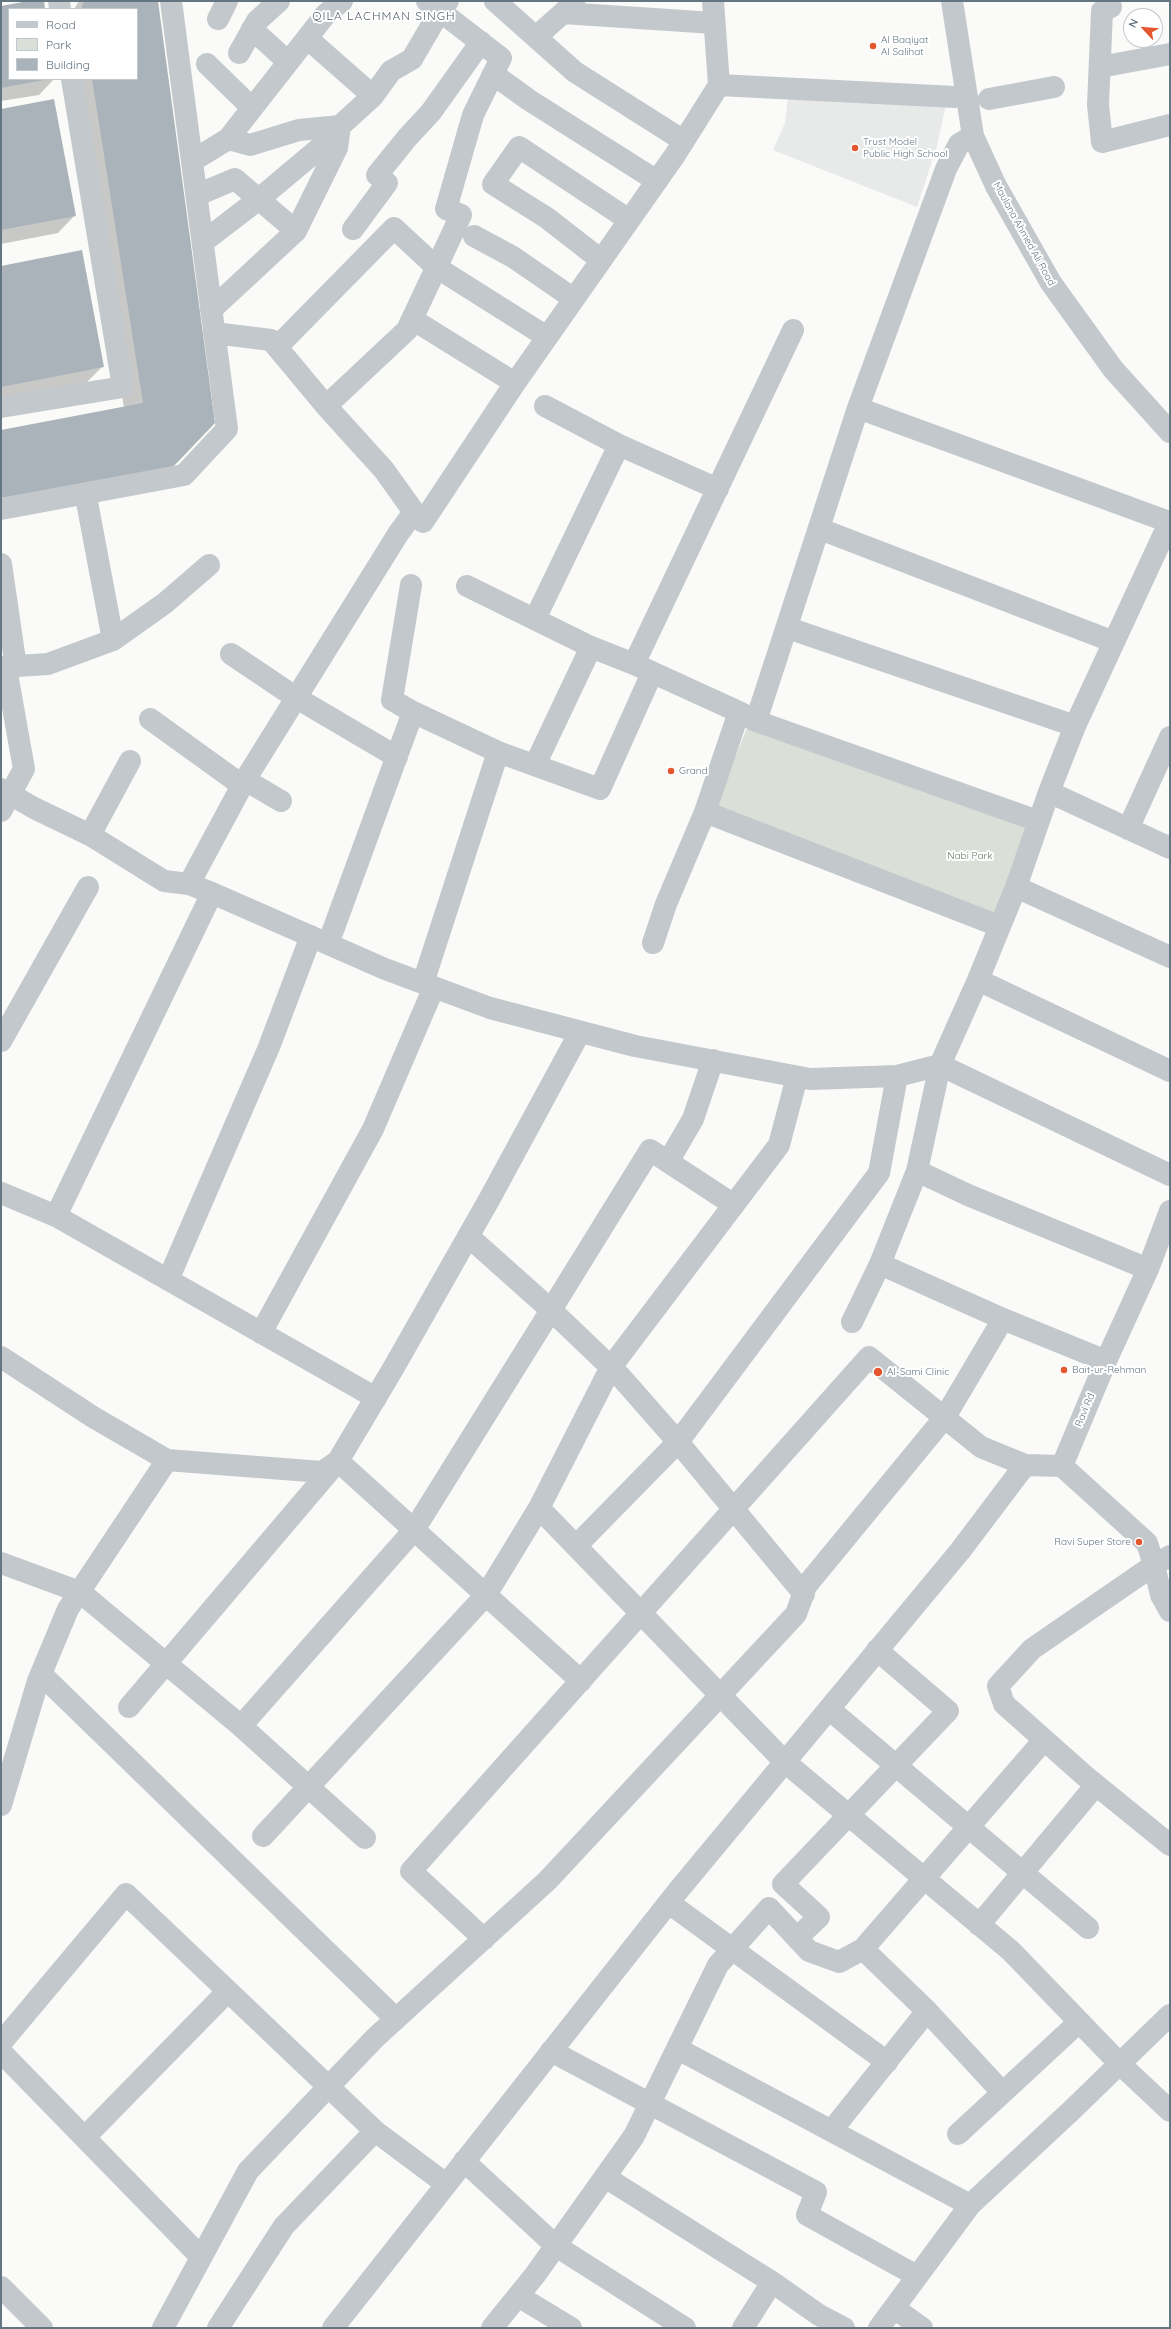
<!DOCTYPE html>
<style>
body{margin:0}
#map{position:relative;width:1171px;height:2329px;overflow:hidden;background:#fafaf8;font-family:Quicksand,sans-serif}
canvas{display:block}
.frame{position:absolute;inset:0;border:2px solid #657683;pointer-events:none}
.legend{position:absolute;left:8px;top:8px;width:130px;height:72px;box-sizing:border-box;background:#fff;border:1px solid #c1c8cd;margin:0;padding:5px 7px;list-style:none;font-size:12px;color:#657683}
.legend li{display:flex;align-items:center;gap:8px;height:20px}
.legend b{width:20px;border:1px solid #c1c8cd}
.north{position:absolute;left:1123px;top:8px;width:40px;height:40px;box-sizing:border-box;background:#fff;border:1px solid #c1c8cd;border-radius:50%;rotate:296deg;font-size:11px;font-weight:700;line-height:16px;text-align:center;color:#657683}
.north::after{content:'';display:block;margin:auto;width:14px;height:18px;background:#e4572e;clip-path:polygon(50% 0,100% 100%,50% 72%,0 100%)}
</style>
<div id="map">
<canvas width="1171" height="2329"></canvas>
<div class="frame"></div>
<ul class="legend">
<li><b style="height:5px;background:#c3c8cc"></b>Road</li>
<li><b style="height:11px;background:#dadfd7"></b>Park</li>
<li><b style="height:11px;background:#aab3b9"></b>Building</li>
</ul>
<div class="north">N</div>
</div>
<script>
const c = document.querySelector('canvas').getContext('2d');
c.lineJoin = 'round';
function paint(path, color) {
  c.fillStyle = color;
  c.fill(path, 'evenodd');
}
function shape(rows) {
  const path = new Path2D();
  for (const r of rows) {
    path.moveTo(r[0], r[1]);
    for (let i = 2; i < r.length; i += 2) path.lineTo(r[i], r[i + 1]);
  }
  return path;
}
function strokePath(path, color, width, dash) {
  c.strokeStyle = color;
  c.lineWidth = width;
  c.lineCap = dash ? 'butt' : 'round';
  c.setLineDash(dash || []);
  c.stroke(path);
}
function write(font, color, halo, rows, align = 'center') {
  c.font = font + ' Quicksand,sans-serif';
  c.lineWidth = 4;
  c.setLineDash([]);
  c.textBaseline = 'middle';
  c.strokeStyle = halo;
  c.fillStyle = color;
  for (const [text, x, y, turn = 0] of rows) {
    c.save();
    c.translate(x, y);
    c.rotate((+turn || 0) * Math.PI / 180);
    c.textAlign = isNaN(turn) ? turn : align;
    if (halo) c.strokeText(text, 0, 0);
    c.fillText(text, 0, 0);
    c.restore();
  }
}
paint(shape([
 [789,88,947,100,937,146,917,207,773,150,785,123]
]), '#e8e9e9');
paint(shape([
 [747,728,1033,829,996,915,714,809]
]), '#dadfd7');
paint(shape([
 [34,1,43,1,44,9,9,9,9,79,54,79,39,95,1,101,1,7],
 [79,1,157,1,170,468,1,431,124,408,72,79,137,79,137,9,74,9],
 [1,110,75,215,58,233,1,244],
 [1,267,103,366,85,384,1,400]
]), '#0003');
paint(shape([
 [28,1,44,1,45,9,9,9,9,79,44,80,1,88,1,6],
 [84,1,158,1,215,423,171,469,1,498,1,430,143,403,92,79,137,79,137,9,81,9],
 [54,99,76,216,1,230,1,109],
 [82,250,104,367,1,387,1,266]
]), '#aab3b9');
strokePath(shape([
 [59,1,60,9],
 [495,1,575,72,684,141],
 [952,1,973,136,996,186,1051,283,1113,369,1170,432],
 [1109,1,1111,7,1102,11,1098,105,1102,142,1170,125],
 [563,13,714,23],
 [218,19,227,1],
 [252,29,288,62],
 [536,37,574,3],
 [307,38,373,96,391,71,412,59,440,11,448,1],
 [239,53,257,21,279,1],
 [207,64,252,108],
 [1100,67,1170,54],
 [493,74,529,100,657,181],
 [719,85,955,97],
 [989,99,1054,87],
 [228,139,250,145,299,130,340,126,373,96],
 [192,161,228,139,326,14,342,1],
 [197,195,235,179,296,231],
 [353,229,387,183,377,175,407,138,431,112,481,42],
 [474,236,513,257,574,299],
 [203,242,259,199,322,146,337,148,340,126],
 [601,260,547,218,493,184,519,147,629,220],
 [211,310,296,231,337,148],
 [412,319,515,383],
 [214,333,271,340,326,406,384,470,414,512],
 [277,347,394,228,436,267,547,337],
 [326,406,407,330,461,215,446,209,473,115,501,58,427,1],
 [545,406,619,445,718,489],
 [1,407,123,387,72,79],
 [858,408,1169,522],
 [87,502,113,640],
 [1,509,184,475,227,429,171,1],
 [1170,521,1075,726,1049,792,1170,848],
 [820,529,1114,642],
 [1,564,16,667],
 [467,586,591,647,634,664,739,712,756,721,1038,821],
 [535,619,619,445],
 [788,628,1075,726],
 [231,654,295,697,397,757],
 [634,664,793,330],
 [1,667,48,664,113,640,165,603,209,565],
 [413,712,498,752,600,789,652,673],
 [739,712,705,812,999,926],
 [150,719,243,786],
 [756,721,858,408,946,169,959,144,973,136],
 [535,765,591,647],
 [245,780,281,801],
 [1,789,34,808,90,835,164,881,189,884,212,893,385,969,490,1008,635,1046,810,1079,897,1076,940,1065,1170,1175],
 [1,811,24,769,6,668],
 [1128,829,1170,737],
 [90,835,130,761],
 [189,884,245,780,398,534,414,512,423,522,515,383,675,155,719,85,713,1],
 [1016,887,1170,957],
 [653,943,666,904,705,812],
 [328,944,413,712,392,700,411,585],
 [978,980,1170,1071],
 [423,983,498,752],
 [1,1041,88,887],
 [668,1162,693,1119,713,1060],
 [917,1171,968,1195,1148,1269],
 [1,1193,56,1216,376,1398],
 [1170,1211,1148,1269,1106,1361,1062,1466,1147,1543,1154,1565,1170,1556],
 [56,1216,212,893],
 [468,1236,551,1310,650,1150,734,1205],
 [880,1264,1003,1319,1106,1361],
 [168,1280,269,1047,311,936],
 [852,1322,880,1264,917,1171,940,1065,978,980,1016,887,1049,792],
 [261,1333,373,1129,434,987],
 [1,1357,93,1417,167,1460],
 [539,1508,785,1762,1011,1951,1120,2064,1170,2111],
 [576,1546,678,1442,879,1173,897,1076],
 [1,1563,80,1592,241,1726,365,1838],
 [1170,1611,1161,1595,1154,1565,1032,1649,998,1686,1004,1704,1085,1776,1170,1845],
 [41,1674,396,2019],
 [129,1707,338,1461,581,1681],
 [829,1709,1088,1928],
 [241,1726,414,1530,551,1310,620,1376,678,1442,804,1594],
 [1,1805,38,1681,68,1609,167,1460,322,1472,338,1461,394,1367,490,1198,580,1032],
 [263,1836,486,1595,539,1508,611,1367,779,1145,797,1077],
 [669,1903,887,2062],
 [979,1925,1096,1785],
 [797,1938,819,1917,783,1884,948,1711,877,1650],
 [484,1939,411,1871,869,1357,981,1447,1025,1465,1062,1466],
 [863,1949,927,2011],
 [1,2043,126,1894,375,2131,446,2184],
 [678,2049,970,2205],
 [551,2051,816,2192,807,2215,917,2276],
 [1,2052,201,2257],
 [832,2130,927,2011,1002,2092],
 [958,2134,1079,2022],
 [85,2137,228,1991],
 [464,2161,556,2246,685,2328],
 [605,2177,772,2282,819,2315,844,2328],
 [1,2287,42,2328],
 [518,2296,571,2328],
 [894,2308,922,2328],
 [163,2328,248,2171,375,2038,548,1880,796,1614,806,1586,945,1417,1003,1319],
 [218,2328,284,2226,375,2131],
 [333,2328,677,1892,960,1551,1025,1465],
 [492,2328,535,2275,634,2136,718,1965,769,1908,809,1951,839,1962,863,1949,1044,1740],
 [743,2328,772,2282],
 [879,2328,970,2205,1072,2110,1170,2015]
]), '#c3c8cc', 22);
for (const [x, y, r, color] of [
 [873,46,4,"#e4572e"],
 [855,148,4,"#e4572e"],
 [671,771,4,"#e4572e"],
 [1064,1370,4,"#e4572e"],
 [878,1372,5,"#e4572e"],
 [1139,1542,4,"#e4572e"]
]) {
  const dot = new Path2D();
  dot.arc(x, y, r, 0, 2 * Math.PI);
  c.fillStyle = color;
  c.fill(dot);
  strokePath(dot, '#fff', 1.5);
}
write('10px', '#657683', '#fff', [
 ["Al Baqiyat",881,40],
 ["Al Salihat",881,52],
 ["Trust Model",863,142],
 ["Public High School",863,154],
 ["Grand",679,771],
 ["Bait-ur-Rehman",1072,1370],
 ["Al-Sami Clinic",887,1372],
 ["Ravi Super Store",1131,1542,"right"]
], 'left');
write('10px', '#657683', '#fff', [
 ["Maulana Ahmed Ali Road",1024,234,61],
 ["Ravi Rd",1085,1410,-67]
]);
write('10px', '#687a64', '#fff', [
 ["Nabi Park",970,856]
]);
c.letterSpacing = '1px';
write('12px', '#57646e', '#fff', [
 ["QILA LACHMAN SINGH",384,16]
]);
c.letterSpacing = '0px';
</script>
